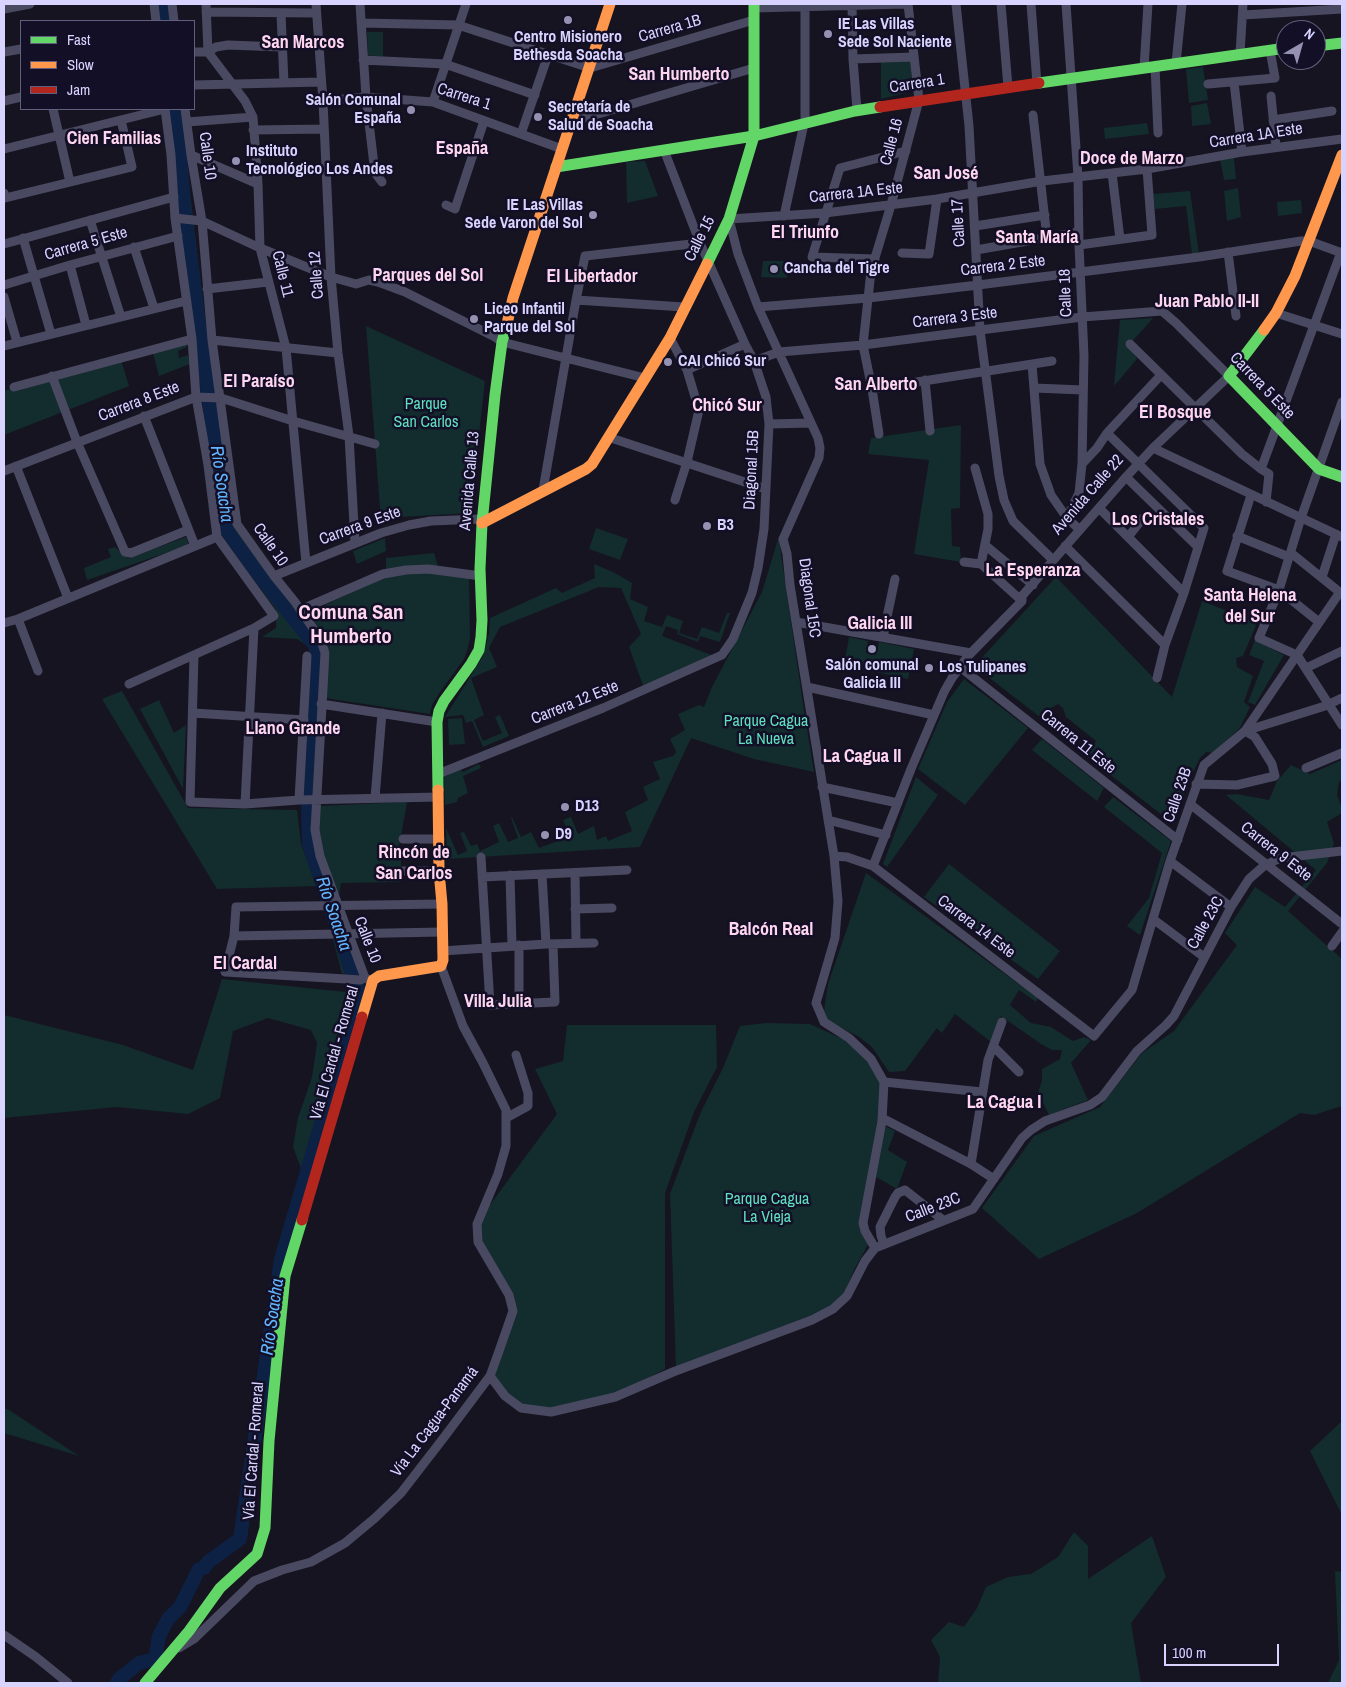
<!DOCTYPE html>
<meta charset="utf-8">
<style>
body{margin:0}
#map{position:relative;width:1346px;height:1687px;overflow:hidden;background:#161421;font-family:"Archivo Narrow",sans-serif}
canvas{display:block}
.frame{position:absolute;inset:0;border:5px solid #d9d4ff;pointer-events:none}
.legend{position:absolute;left:20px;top:20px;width:175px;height:90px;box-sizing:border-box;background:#130f26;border:1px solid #625e7d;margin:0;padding:6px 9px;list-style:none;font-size:15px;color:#d9d4ff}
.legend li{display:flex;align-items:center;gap:10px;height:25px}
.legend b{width:25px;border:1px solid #625e7d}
.north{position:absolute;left:1276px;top:20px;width:50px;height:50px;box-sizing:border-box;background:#130f26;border:1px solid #625e7d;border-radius:50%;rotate:38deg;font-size:14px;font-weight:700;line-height:20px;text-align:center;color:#d9d4ff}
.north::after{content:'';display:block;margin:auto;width:18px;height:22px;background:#9591b1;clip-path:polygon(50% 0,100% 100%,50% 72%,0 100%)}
.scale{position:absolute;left:1164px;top:1644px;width:115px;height:22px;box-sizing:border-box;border:2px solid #d9d4ff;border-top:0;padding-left:6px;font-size:15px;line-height:18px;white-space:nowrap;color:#d9d4ff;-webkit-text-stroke:4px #130f26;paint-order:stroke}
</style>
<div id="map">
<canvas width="1346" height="1687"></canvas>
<div class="frame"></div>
<ul class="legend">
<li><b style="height:6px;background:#63d668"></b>Fast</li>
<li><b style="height:6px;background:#ff974d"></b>Slow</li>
<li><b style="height:6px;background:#b3261e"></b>Jam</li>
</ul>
<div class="north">N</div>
<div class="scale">100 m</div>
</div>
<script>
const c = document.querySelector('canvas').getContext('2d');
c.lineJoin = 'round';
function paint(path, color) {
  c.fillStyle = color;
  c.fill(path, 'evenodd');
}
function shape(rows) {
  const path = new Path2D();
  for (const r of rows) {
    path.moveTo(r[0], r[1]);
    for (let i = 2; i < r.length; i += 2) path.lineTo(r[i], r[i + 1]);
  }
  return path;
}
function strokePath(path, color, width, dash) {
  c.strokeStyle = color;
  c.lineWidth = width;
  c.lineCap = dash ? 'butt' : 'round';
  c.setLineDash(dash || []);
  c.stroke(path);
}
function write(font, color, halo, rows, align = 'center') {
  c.font = font + ' "Archivo Narrow",sans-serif';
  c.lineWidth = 5;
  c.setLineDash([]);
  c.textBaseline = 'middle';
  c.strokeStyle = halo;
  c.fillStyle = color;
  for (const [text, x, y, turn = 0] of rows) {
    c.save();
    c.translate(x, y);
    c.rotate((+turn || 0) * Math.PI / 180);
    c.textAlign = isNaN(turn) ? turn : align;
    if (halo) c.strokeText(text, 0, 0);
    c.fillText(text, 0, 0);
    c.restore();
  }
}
paint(shape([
 [367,32,383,32,383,57,368,55],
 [910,59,913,91,881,99,881,61],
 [1203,67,1208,100,1189,103,1186,69],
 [1207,103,1211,124,1192,126,1191,106],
 [168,109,180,109,203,301,232,524,315,640,320,654,312,800,318,859,344,938,359,972,342,974,319,886,303,844,301,799,309,647,297,639,262,637,276,628,276,610,221,534,180,219],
 [1147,123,1149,134,1105,139,1104,128],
 [1234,158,1236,179,1224,180,1220,159],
 [645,161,658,196,627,203,626,162],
 [1238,188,1241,217,1227,221,1224,191],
 [1190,191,1199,254,1192,254,1186,206,1155,209,1153,194],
 [1301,200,1302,213,1278,216,1277,202],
 [763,261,786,261,787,278,761,277],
 [1153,318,1130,344,1137,359,1114,386,1120,320],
 [366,326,485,381,470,513,400,517,381,521],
 [186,343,187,347,178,351,179,358,188,355,190,364,159,376,153,353],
 [121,360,129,386,4,435,4,391,94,363],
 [961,425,960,508,951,509,952,546,960,547,961,562,914,554,929,460,868,454,871,438],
 [596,528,628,539,620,560,589,549],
 [779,536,781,554,804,710,814,772,754,759,691,738,640,847,447,859,446,828,458,855,467,851,460,833,464,832,471,846,477,844,480,851,499,842,493,826,499,823,508,842,518,838,511,818,512,817,521,837,531,832,539,848,566,838,564,836,569,833,563,820,571,817,578,834,594,826,597,840,606,836,608,841,632,831,625,812,648,800,643,787,660,779,653,762,673,756,676,752,670,739,685,730,678,714,699,705,704,707,712,687,762,592],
 [186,537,189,545,87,580,84,568,111,557,108,549,115,547,128,558],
 [385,538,386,551,357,564,353,551],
 [434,553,440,573,469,576,470,638,468,648,464,659,440,692,432,705,430,714,325,698,330,653,326,641,307,613,386,577,386,558],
 [594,564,615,573,632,583,630,599,648,607,644,621,662,627,667,615,683,621,679,633,697,639,702,627,719,633,727,613,730,613,720,642,700,636,698,642,677,634,678,630,666,626,662,636,714,656,644,688,629,647,641,634,621,588,599,587,500,627,489,648,497,667,471,678,484,715,474,720,483,741,502,733,495,717,500,715,509,736,483,747,472,721,466,723,463,715,445,717,482,658,489,634,490,618,556,588,562,593,595,578],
 [1056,577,1172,697,1202,601,1257,623,1243,656,1236,658,1237,667,1253,676,1244,702,1250,707,1240,728,1213,753,1206,752,1200,758,1188,782,1174,824,1087,757,1096,741,1066,717,1063,708,1058,704,1044,712,1040,717,983,673,977,663],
 [849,637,868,641,866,653,876,655,879,642,914,649,908,679,844,665],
 [1255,640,1284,655,1255,705,1248,702,1264,661,1249,655],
 [964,679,1028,728,965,805,918,769,947,702],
 [122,691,188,808,297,810,301,844,317,886,217,889,102,699],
 [159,700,174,733,186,725,183,789,140,709],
 [462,718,465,744,449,745,448,719],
 [1042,739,1104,788,1097,801,1032,750],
 [1342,760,1342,782,1339,781,1337,795,1342,808,1342,813,1327,822,1334,843,1327,863,1288,911,1342,959,1342,1106,1314,1115,1300,1113,1137,1213,1039,1259,982,1208,1034,1136,1100,1107,1142,1053,1174,1031,1237,945,1225,933,1255,887,1285,907,1316,870,1226,795,1237,794,1269,800,1277,781,1291,765,1310,774],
 [479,764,481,768,463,776,468,793,458,798,457,802,445,805,444,775,460,769,463,772],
 [916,777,938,795,887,867,883,864],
 [1113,797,1171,841,1140,935,1127,926,1149,898,1162,853,1104,807],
 [407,802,398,853,401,856,401,882,341,883,339,896,322,854,318,829,319,806],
 [949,864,1060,951,1038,979,924,897],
 [866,873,1038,998,1036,1002,1019,990,1010,1005,1031,1023,1051,1027,1073,1041,1084,1037,1091,1040,1071,1063,1088,1100,1049,1115,1038,1092,1042,1081,1042,1069,1060,1059,1062,1050,1052,1050,1041,1044,1001,1016,991,1042,955,1014,942,1033,937,1028,905,1071,889,1072,872,1047,858,1036,827,1021,824,1010,828,984],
 [222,979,355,993,305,1179,293,1147,298,1118,312,1077,317,1043,311,1030,268,1018,233,1031,220,1098,188,1114,117,1107,4,1118,4,1015,123,1045,193,1070],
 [766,1023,810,1024,849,1042,871,1063,881,1081,880,1120,862,1222,869,1243,855,1268,844,1294,830,1307,811,1316,676,1368,670,1194,700,1114,723,1068,740,1026],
 [567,1025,716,1025,717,1067,694,1112,665,1193,665,1369,611,1398,554,1412,524,1408,488,1376,513,1311,508,1295,477,1242,475,1225,557,1114,535,1069,563,1061],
 [885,1126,895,1131,888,1150,907,1162,897,1189,876,1177],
 [4,1408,9,1410,79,1456,4,1433],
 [1342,1421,1342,1515,1310,1451],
 [1074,1532,1088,1546,1088,1579,1152,1536,1166,1577,1131,1623,1141,1683,938,1683,940,1657,931,1640,949,1622,964,1627,977,1608,986,1587,1008,1577,1031,1574,1058,1557],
 [1335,1571,1342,1572,1342,1683,1328,1683,1339,1660]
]), '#132c2d');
strokePath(shape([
 [162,4,164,21],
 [117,1683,119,1679,139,1663,155,1659,159,1636,168,1619,180,1607,199,1569,204,1568,208,1562,240,1539,281,1259,360,992,354,979,309,844,308,812,317,653,316,647,259,575,228,532,224,517,184,208,180,152,174,109]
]), '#0d2144', 14);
strokePath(shape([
 [154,4,156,21],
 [172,4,174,21],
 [206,4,208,52,245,101,253,117,258,184,260,248,286,348,306,563],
 [316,4,323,101,331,277,338,353,349,436,355,543],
 [360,4,366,97,374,165,376,174,382,182],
 [852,4,853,59,857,110],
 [956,4,969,126,980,330,999,476,1004,500,1013,521,1053,560],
 [1001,4,1008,87],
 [1031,4,1037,84],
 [1066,4,1078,177,1079,245,1084,356,1082,464,1079,493,1067,518],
 [754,8,905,4],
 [4,9,30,4],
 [206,12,316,13],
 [281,13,284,83],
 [1243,15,1342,9],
 [361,23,458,25,590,68,754,20],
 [4,52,21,49],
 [194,52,208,52,216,47,228,45,281,47],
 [1240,54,1243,4],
 [853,59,914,57],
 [363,60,445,64,535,95],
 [1176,63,1182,4],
 [1155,66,1158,133],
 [1144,68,1148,4],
 [1234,82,1242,152],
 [1208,84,1275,78,1270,50],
 [194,85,321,82],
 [1271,96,1276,147],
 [4,101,21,97],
 [323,101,366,97,433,102,562,149],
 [433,102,466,4],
 [53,109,70,182],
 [185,109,191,155,202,221,212,340,237,524,274,576,295,602,321,640,325,653,315,830,320,856,365,978],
 [1033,115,1047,238],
 [1273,120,1332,111],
 [187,122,253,117],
 [571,122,754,68],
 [253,130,323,129],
 [521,134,548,55],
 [4,149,165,109],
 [191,155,258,184],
 [1112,173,1120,239],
 [4,193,5,198,132,167,121,120],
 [446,205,455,209,484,121],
 [784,216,805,119,805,4],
 [175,218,202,221,260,248,331,277,356,284,369,280,378,282,405,292,495,337,502,342,645,378],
 [90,220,121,317],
 [975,226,1045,215],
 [23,238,51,334],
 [4,244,174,197],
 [1079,245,1152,235,1147,169],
 [134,247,154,308],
 [976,250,1079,232],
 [1228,252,1236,316],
 [902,253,929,254,937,199],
 [875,259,812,257,840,168,906,151],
 [70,265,86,325],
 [4,285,70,265,178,236],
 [207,289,268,282],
 [4,297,17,342],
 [576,300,684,307],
 [758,307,868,298,978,285,1199,257,1301,241,1309,241,1342,253],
 [1276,313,1342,334],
 [670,338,687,370,699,410,687,462,675,500],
 [212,340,338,353],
 [1130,344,1242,454,1261,469,1269,474,1266,502],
 [4,346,186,301],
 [754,361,779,352,863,345,1082,317,1162,311,1176,323,1229,376,1153,448,1126,477,1022,596,1022,601,968,656,952,678,944,692,911,769,873,866],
 [1032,364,1040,464,1051,495,1067,518,1080,530],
 [687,370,745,344],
 [52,376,77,442,125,552,131,553,188,530],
 [925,380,930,431],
 [14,387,192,339],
 [1034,388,1083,390],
 [872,389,1052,361],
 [1342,402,1301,518,1279,590,1259,638,1297,655,1342,725],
 [144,416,195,546],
 [769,424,811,423],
 [1107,433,1204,528,1184,593,1165,645,1157,678],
 [879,434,872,389,863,345,871,271,891,205,919,100,908,4],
 [608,437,766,489],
 [1153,448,1342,537],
 [1082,464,1097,448,1107,433,1161,375],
 [16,466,68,598],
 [975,468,988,514,988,529,981,564],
 [1261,469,1341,252],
 [4,471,196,397,221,398,293,421,375,444],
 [1126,477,1198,547],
 [543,490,576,300,585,256,700,243],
 [1251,495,1227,571,1279,590,1319,622],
 [1099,508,1184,593],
 [1237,536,1289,557],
 [1128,537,1143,518],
 [985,545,1033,585],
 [1065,546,1165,645],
 [1291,553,1342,594],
 [964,562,981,564],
 [981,564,1022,601],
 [274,576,381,533,409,525,431,521,480,519,482,523],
 [1322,577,1336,534],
 [300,610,383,574,406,570,428,569,481,576],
 [18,619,38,671],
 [796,622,971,653],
 [4,623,18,619,217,537],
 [884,637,884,631,895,579],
 [194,655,190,802,245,804,299,800,439,797],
 [960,667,1178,840],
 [1306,668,1342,651],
 [129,684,254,628,274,616,217,537,208,465,196,397,192,339,175,218,171,155,165,109],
 [807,687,934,715],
 [321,704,437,722],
 [193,713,304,720],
 [1245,731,1325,706,1342,698],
 [1306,768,1342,753],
 [438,774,603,708,722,655,733,639,752,593,758,568,764,529,769,424,766,397,754,361,745,344,700,243,664,150],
 [1196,784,1237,785,1275,776,1272,764,1255,737,1245,731],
 [822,787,898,803],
 [375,798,382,713],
 [299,800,307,656],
 [245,804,254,628],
 [1190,804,1342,924],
 [828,820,886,835],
 [403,839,440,839],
 [834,856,847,857,873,866,1094,1036,1132,990,1170,861,1204,765,1245,731,1340,592],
 [481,857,490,1005,555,1002,553,945],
 [1170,861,1231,907],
 [403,871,439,871],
 [575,873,576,943],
 [542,874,546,944],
 [510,875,512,946],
 [482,877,627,870],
 [575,909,612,908],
 [1153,919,1204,957],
 [234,936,442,932],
 [519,945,519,1004],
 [1332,946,1342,932],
 [442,951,546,944,594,943],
 [370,980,365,978,360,980,346,979,225,972,234,936,236,907,442,904],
 [993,1046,1019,1072],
 [884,1082,871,1059,849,1038,824,1022,816,1003,835,938,838,901,834,856,790,585,787,554,783,539,819,458,820,448,818,438,758,307,738,254,729,219,825,213,937,199,1042,181,1147,169,1242,152,1342,139],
 [884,1082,982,1092],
 [506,1118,528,1106,528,1093,516,1055],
 [882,1118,971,1164,994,1179],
 [971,1164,988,1060,1002,1022],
 [884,1244,881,1236,880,1227,895,1197,898,1193,905,1190,943,1220],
 [875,1248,865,1231,863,1223,882,1121,884,1082],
 [490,1376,505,1396,521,1408,551,1412,615,1397,673,1372,812,1320,833,1309,847,1296,865,1261,875,1248,973,1209,1022,1138,1031,1130,1045,1121,1090,1105,1102,1097,1137,1051,1166,1025,1174,1016,1231,907,1249,879,1265,865,1281,858,1342,851],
 [4,1635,36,1657,68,1683],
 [179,1648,194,1639,254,1581,282,1570,311,1562,345,1543,375,1518,401,1493,445,1436,490,1376,498,1354,513,1311,509,1295,478,1242,477,1224,498,1174,506,1146,506,1110,483,1063,463,1026,441,966]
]), '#4a4962', 9);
strokePath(shape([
 [1316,46,1342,43],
 [1039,83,1286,48],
 [556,167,754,136,855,111,880,107],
 [707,264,729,219,754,136,754,4],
 [1264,330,1229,376,1319,469,1342,477],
 [438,790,437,722,439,711,444,701,471,664,479,650,481,637,482,620,480,569,482,523,495,395,502,342,506,328],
 [145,1683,189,1631,220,1588,257,1554,265,1528,269,1441,285,1276,302,1220]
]), '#63d668', 11);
strokePath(shape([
 [506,328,513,298,610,4],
 [1264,330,1276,313,1295,276,1342,155],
 [482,523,586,469,592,464,670,338,707,264],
 [362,1017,373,980,379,976,441,966,443,960,442,904,439,871,438,790]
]), '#ff974d', 11);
strokePath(shape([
 [880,107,1039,83],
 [302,1220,362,1017]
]), '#b3261e', 11);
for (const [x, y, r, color] of [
 [568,20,5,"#9591b1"],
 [828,34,5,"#9591b1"],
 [411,110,5,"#9591b1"],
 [538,117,5,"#9591b1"],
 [236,161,5,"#9591b1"],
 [593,215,5,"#9591b1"],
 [774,269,5,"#9591b1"],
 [474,319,5,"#9591b1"],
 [668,362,5,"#9591b1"],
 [707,526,5,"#9591b1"],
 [872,649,5,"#9591b1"],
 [929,668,5,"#9591b1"],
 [565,807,5,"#9591b1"],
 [545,835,5,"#9591b1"]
]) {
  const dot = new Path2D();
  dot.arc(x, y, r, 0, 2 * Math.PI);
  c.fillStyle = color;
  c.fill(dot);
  strokePath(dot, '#130f26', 2);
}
write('bold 16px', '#d9d4ff', '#130f26', [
 ["IE Las Villas",838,25],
 ["Sede Sol Naciente",838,43],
 ["Centro Misionero",568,38,"center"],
 ["Bethesda Soacha",568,56,"center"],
 ["Salón Comunal",401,101,"right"],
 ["España",401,119,"right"],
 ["Secretaría de",548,108],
 ["Salud de Soacha",548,126],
 ["Instituto",246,152],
 ["Tecnológico Los Andes",246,170],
 ["IE Las Villas",583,206,"right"],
 ["Sede Varon del Sol",583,224,"right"],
 ["Cancha del Tigre",784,269],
 ["Liceo Infantil",484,310],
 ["Parque del Sol",484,328],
 ["CAI Chicó Sur",678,362],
 ["B3",717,526],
 ["Salón comunal",872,666,"center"],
 ["Galicia III",872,684,"center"],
 ["Los Tulipanes",939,668],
 ["D13",575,807],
 ["D9",555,835]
], 'left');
write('16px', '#d9d4ff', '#130f26', [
 ["Carrera 1B",670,29,-16],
 ["Carrera 1",917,84,-9],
 ["Carrera 1",464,97,18],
 ["Carrera 1A Este",1256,136,-9],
 ["Calle 16",892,142,-75],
 ["Calle 10",207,156,82],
 ["Carrera 1A Este",856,193,-6],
 ["Calle 17",959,223,-93],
 ["Calle 15",700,239,-63],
 ["Carrera 5 Este",86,244,-16],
 ["Carrera 2 Este",1003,266,-7],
 ["Calle 11",282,274,76],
 ["Calle 12",317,275,-94],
 ["Calle 18",1066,293,-92],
 ["Carrera 3 Este",955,318,-7],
 ["Carrera 5 Este",1262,386,46],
 ["Carrera 8 Este",139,402,-21],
 ["Diagonal 15B",752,470,-87],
 ["Avenida Calle 13",470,481,-85],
 ["Avenida Calle 22",1088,495,-49],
 ["Carrera 9 Este",360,526,-20],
 ["Calle 10",270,545,55],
 ["Diagonal 15C",809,598,82],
 ["Carrera 12 Este",575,703,-22],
 ["Carrera 11 Este",1078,742,39],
 ["Calle 23B",1178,795,-71],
 ["Carrera 9 Este",1276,852,38],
 ["Calle 23C",1206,923,-61],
 ["Carrera 14 Este",976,927,37],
 ["Calle 10",367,940,69],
 ["Vía El Cardal - Romeral",335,1053,-74],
 ["Calle 23C",933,1208,-21],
 ["Vía La Cagua-Panamá",435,1422,-53],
 ["Vía El Cardal - Romeral",254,1451,-86]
]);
write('16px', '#5fe0c0', '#130f26', [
 ["Parque",426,405],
 ["San Carlos",426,423],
 ["Parque Cagua",766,722],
 ["La Nueva",766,740],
 ["Parque Cagua",767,1200],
 ["La Vieja",767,1218]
]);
write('bold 18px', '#ffd6f0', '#130f26', [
 ["San Marcos",303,43],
 ["San Humberto",679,75],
 ["Cien Familias",114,139],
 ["España",462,149],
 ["Doce de Marzo",1132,159],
 ["San José",946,174],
 ["El Triunfo",805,233],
 ["Santa María",1037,238],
 ["Parques del Sol",428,276],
 ["El Libertador",592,277],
 ["Juan Pablo II-II",1207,302],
 ["El Paraíso",259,382],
 ["San Alberto",876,385],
 ["Chicó Sur",727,406],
 ["El Bosque",1175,413],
 ["Los Cristales",1158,520],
 ["La Esperanza",1033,571],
 ["Santa Helena",1250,596],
 ["del Sur",1250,617],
 ["Galicia III",880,624],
 ["Llano Grande",293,729],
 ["La Cagua II",862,757],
 ["Rincón de",414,853],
 ["San Carlos",414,874],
 ["Balcón Real",771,930],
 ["El Cardal",245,964],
 ["Villa Julia",498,1002],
 ["La Cagua I",1004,1103]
]);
write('italic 18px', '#62b6ff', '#130f26', [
 ["Río Soacha",221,484,82],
 ["Río Soacha",333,914,71],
 ["Río Soacha",273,1317,-82]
]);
write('bold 21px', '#ffd6f0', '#130f26', [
 ["Comuna San",351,613],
 ["Humberto",351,637]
]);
</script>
